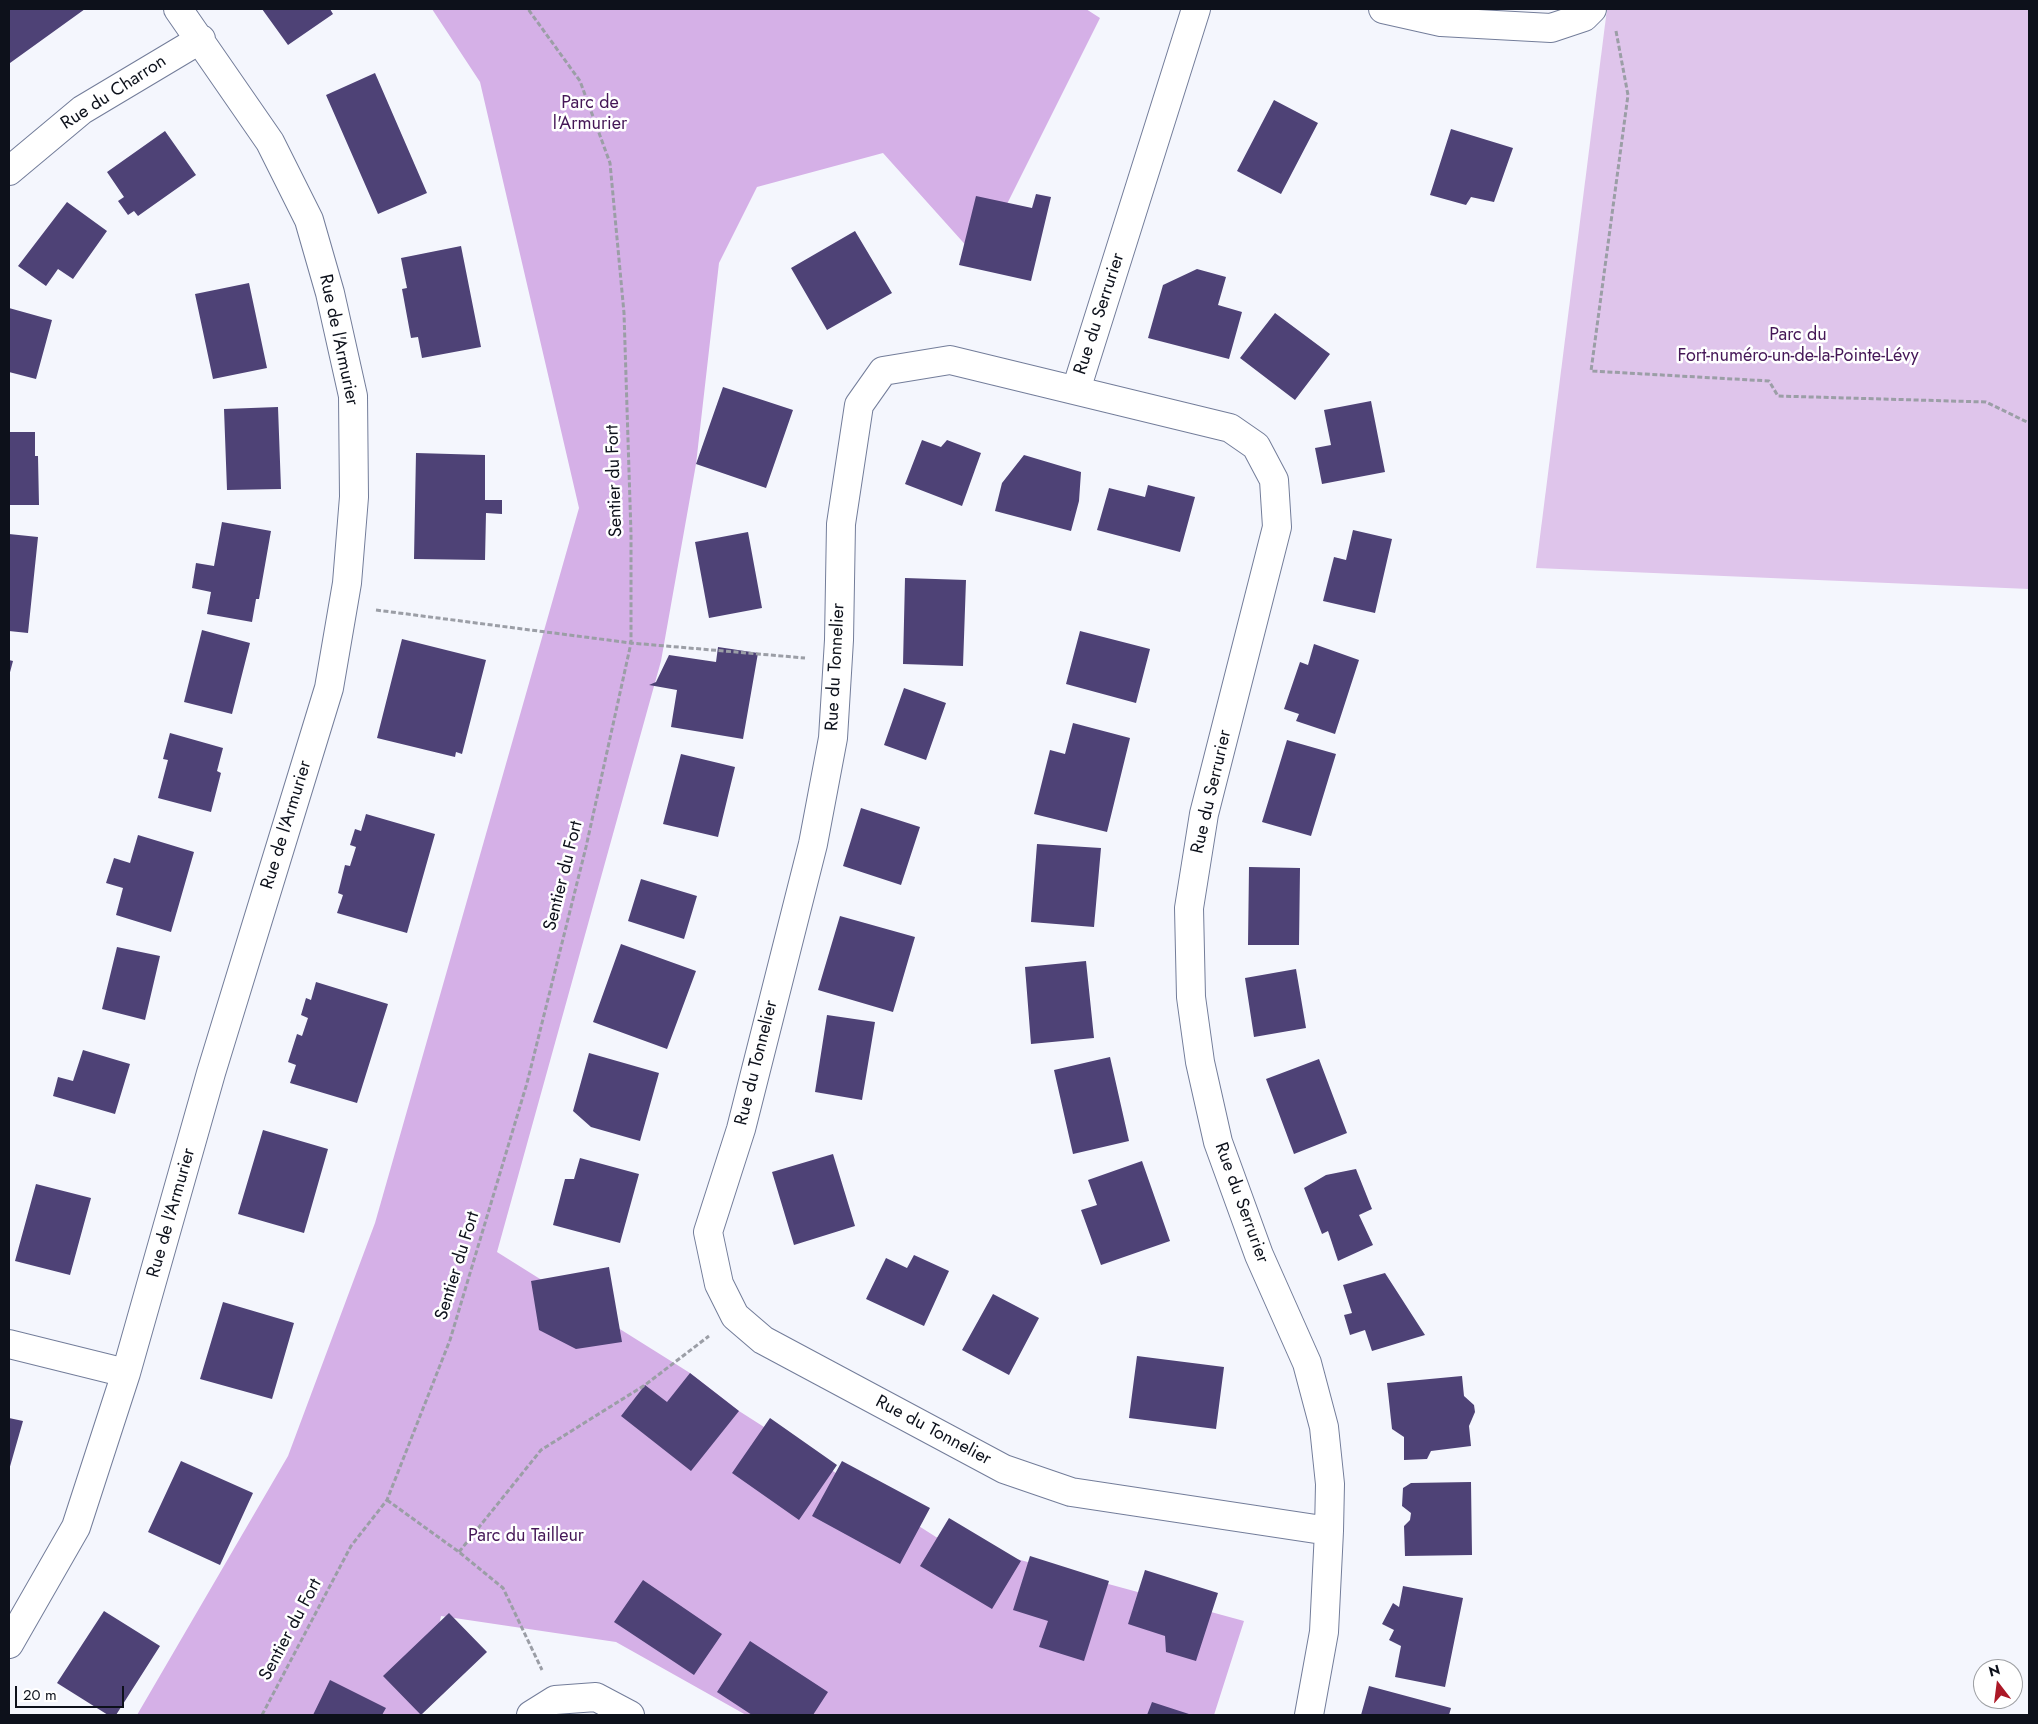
<!DOCTYPE html>
<meta charset="utf-8">
<style>
body{margin:0}
#map{position:relative;width:2038px;height:1724px;overflow:hidden;background:#f4f6fd;font-family:Jost,sans-serif}
canvas{display:block}
.frame{position:absolute;inset:0;border:10px solid #0d111b;pointer-events:none}
.north{position:absolute;left:1973px;top:1659px;width:50px;height:50px;box-sizing:border-box;background:#fff;border:1px solid #9ea0a4;border-radius:50%;rotate:345deg;font-size:14px;font-weight:700;line-height:20px;text-align:center;color:#0d111b}
.north::after{content:'';display:block;margin:auto;width:18px;height:22px;background:#ac1827;clip-path:polygon(50% 0,100% 100%,50% 72%,0 100%)}
.scale{position:absolute;left:15px;top:1686px;width:109px;height:22px;box-sizing:border-box;border:2px solid #0d111b;border-top:0;padding-left:6px;font-size:15px;line-height:18px;white-space:nowrap;color:#0d111b;-webkit-text-stroke:4px #fff;paint-order:stroke}
</style>
<div id="map">
<canvas width="2038" height="1724"></canvas>
<div class="frame"></div>
<div class="north">N</div>
<div class="scale">20 m</div>
</div>
<script>
const c = document.querySelector('canvas').getContext('2d');
c.lineJoin = 'round';
function paint(path, color) {
  c.fillStyle = color;
  c.fill(path, 'evenodd');
}
function shape(rows) {
  const path = new Path2D();
  for (const r of rows) {
    path.moveTo(r[0], r[1]);
    for (let i = 2; i < r.length; i += 2) path.lineTo(r[i], r[i + 1]);
  }
  return path;
}
function strokePath(path, color, width, dash) {
  c.strokeStyle = color;
  c.lineWidth = width;
  c.lineCap = dash ? 'butt' : 'round';
  c.setLineDash(dash || []);
  c.stroke(path);
}
function write(font, color, halo, rows, align = 'center') {
  c.font = font + ' Jost,sans-serif';
  c.lineWidth = 5;
  c.setLineDash([]);
  c.textBaseline = 'middle';
  c.strokeStyle = halo;
  c.fillStyle = color;
  for (const [text, x, y, turn = 0] of rows) {
    c.save();
    c.translate(x, y);
    c.rotate((+turn || 0) * Math.PI / 180);
    c.textAlign = isNaN(turn) ? turn : align;
    if (halo) c.strokeText(text, 0, 0);
    c.fillText(text, 0, 0);
    c.restore();
  }
}
paint(shape([
 [1607,9,2029,9,2029,589,1536,568]
]), '#dfc5eb');
paint(shape([
 [432,9,1086,9,1100,18,979,260,883,153,757,187,719,263,696,464,661,661,497,1252,690,1373,739,1411,936,1537,1244,1621,1214,1715,746,1715,616,1642,441,1616,421,1715,137,1715,288,1456,375,1223,579,508,480,82]
]), '#d5b0e7');
paint(shape([
 [9,9,85,9,10,63],
 [262,9,330,9,333,14,288,45],
 [375,73,427,193,378,214,326,95],
 [1274,100,1318,123,1281,194,1237,171],
 [1451,129,1513,148,1494,202,1471,197,1466,205,1430,195],
 [165,131,196,175,138,216,134,211,128,215,118,201,124,197,107,172],
 [1036,194,1051,197,1031,281,959,265,976,196,1032,208],
 [67,202,107,231,73,279,58,269,46,286,18,266],
 [855,231,892,293,827,330,791,268],
 [461,246,481,347,422,358,418,337,411,338,402,289,407,288,401,258],
 [1197,269,1226,277,1218,305,1242,312,1229,359,1148,338,1163,285],
 [249,283,267,368,213,379,195,294],
 [9,308,52,320,36,379,9,372],
 [1275,313,1330,354,1295,400,1240,358],
 [723,387,793,410,766,488,696,464],
 [1371,401,1385,472,1322,484,1315,448,1331,445,1324,410],
 [278,407,281,489,227,490,224,409],
 [9,432,35,432,35,456,38,456,39,505,9,505],
 [922,440,941,447,947,440,981,453,962,506,905,484],
 [416,453,485,455,485,500,502,500,502,514,486,513,485,560,414,559],
 [1024,455,1081,472,1079,501,1071,531,995,511,1002,483],
 [1148,485,1195,497,1180,552,1097,530,1109,488,1145,497],
 [222,522,271,531,259,599,256,599,252,622,207,614,211,592,192,588,196,563,214,566],
 [1353,530,1392,539,1375,613,1323,601,1334,557,1346,560],
 [748,532,762,608,709,618,695,542],
 [9,534,38,537,28,633,9,631],
 [905,578,966,580,963,666,903,664],
 [202,630,250,643,232,714,184,702],
 [1080,631,1150,649,1136,703,1066,684],
 [402,639,486,660,462,754,456,752,455,757,377,738],
 [1314,644,1359,660,1335,734,1296,721,1299,714,1284,709,1300,662,1308,665],
 [718,647,758,653,743,739,671,727,677,690,649,685,656,682,669,655,716,662],
 [9,660,13,661,9,676],
 [904,688,946,703,926,760,884,745],
 [1073,723,1130,738,1107,832,1034,814,1050,750,1065,754],
 [170,733,223,748,217,771,221,773,211,812,158,798,168,760,163,759],
 [1287,740,1336,754,1311,836,1262,822],
 [681,754,735,767,718,837,663,824],
 [861,808,920,827,901,885,843,866],
 [366,814,435,834,407,933,337,913,343,895,338,893,345,865,350,866,356,847,350,845,355,829,361,831],
 [138,835,194,852,171,932,116,915,123,888,106,883,114,858,130,863],
 [1037,844,1101,848,1094,927,1031,922],
 [1249,867,1300,868,1299,945,1248,945],
 [641,879,697,896,684,939,628,921],
 [840,916,915,937,893,1012,818,990],
 [621,944,696,971,667,1049,593,1022],
 [117,947,160,956,145,1020,102,1009],
 [1086,961,1094,1038,1031,1044,1025,967],
 [1296,969,1306,1028,1254,1037,1245,978],
 [316,982,388,1004,357,1103,290,1083,296,1065,288,1062,297,1034,302,1036,308,1018,301,1015,306,998,311,1000],
 [827,1015,875,1022,862,1100,815,1092],
 [83,1050,130,1064,115,1114,53,1096,58,1077,73,1081],
 [589,1053,659,1073,640,1141,591,1127,573,1111],
 [1110,1057,1129,1141,1073,1154,1054,1070],
 [1319,1059,1347,1133,1294,1154,1266,1079],
 [263,1130,328,1149,304,1233,238,1214],
 [833,1154,855,1226,794,1245,772,1172],
 [580,1158,639,1174,620,1243,553,1225,565,1179,574,1179],
 [1142,1161,1170,1241,1101,1265,1081,1210,1097,1205,1088,1180],
 [1356,1169,1372,1209,1359,1215,1373,1245,1338,1261,1328,1231,1322,1234,1304,1188,1326,1175],
 [36,1184,91,1198,70,1275,15,1261],
 [914,1255,949,1271,924,1326,866,1299,886,1258,907,1268],
 [609,1267,622,1342,576,1349,539,1330,531,1281],
 [1385,1273,1425,1335,1372,1351,1365,1330,1350,1335,1344,1315,1352,1313,1343,1285],
 [993,1294,1039,1318,1009,1375,962,1350],
 [223,1302,294,1323,272,1399,200,1379],
 [1137,1356,1224,1367,1216,1429,1129,1418],
 [690,1373,739,1411,691,1471,621,1416,645,1385,667,1402],
 [1462,1376,1464,1396,1474,1405,1475,1412,1469,1426,1471,1446,1431,1451,1427,1459,1404,1460,1404,1437,1392,1429,1387,1383],
 [9,1418,23,1421,9,1470],
 [770,1418,837,1465,799,1520,732,1473],
 [181,1461,253,1493,220,1565,148,1532],
 [842,1461,930,1508,900,1564,812,1516],
 [1471,1482,1472,1555,1405,1556,1404,1526,1410,1520,1411,1513,1402,1506,1403,1488,1411,1483],
 [949,1518,1021,1561,992,1609,920,1566],
 [1030,1556,1109,1581,1084,1661,1039,1647,1048,1621,1013,1610],
 [1145,1570,1218,1593,1196,1661,1166,1652,1165,1636,1128,1624],
 [643,1580,722,1634,694,1675,614,1622],
 [1403,1586,1463,1598,1445,1687,1395,1677,1401,1646,1389,1640,1394,1630,1382,1624,1393,1603,1399,1607],
 [104,1611,160,1646,116,1715,108,1715,57,1683],
 [449,1613,487,1652,421,1715,383,1676],
 [750,1641,828,1692,813,1715,752,1715,717,1692],
 [330,1680,386,1708,382,1715,313,1715],
 [1369,1686,1451,1708,1449,1715,1361,1715],
 [1152,1702,1192,1715,1147,1715]
]), '#4e4276');
const street = shape([
 [1383,9,1441,22,1551,28,1584,17,1592,9],
 [9,171,82,110,201,39],
 [1076,390,1196,9],
 [9,1344,126,1373],
 [9,1644,76,1527,126,1373,211,1073,329,688,347,583,354,497,353,396,330,293,309,220,270,142,178,9],
 [531,1715,555,1700,596,1697,630,1715],
 [1309,1715,1324,1632,1329,1531,1330,1484,1324,1427,1307,1363,1259,1255,1218,1142,1200,1062,1191,997,1189,908,1204,814,1277,527,1274,480,1256,446,1230,428,950,360,883,371,859,405,841,524,839,640,833,738,813,844,741,1129,708,1232,719,1284,735,1316,763,1340,1004,1469,1071,1492,1329,1531]
]);
strokePath(street, '#737d9a', 30);
strokePath(shape([
 [1616,31,1628,95,1591,371,1769,381,1778,396,1986,402,2029,423],
 [376,610,631,643,805,658],
 [387,1500,459,1552,503,1588,542,1670],
 [459,1552,541,1450,645,1385,709,1336],
 [262,1715,351,1546,387,1500,450,1340,527,1083,586,847,631,643,631,534,624,313,610,163,580,81,528,9]
]), '#9b9ea6', 3, [5, 2.5]);
strokePath(street, '#fff', 28);
write('18px', '#0d111b', '#fff', [
 ["Rue du Charron",114,93,-33],
 ["Rue du Serrurier",1100,314,-72],
 ["Rue de l'Armurier",338,340,78],
 ["Sentier du Fort",615,481,-92],
 ["Rue du Tonnelier",836,667,-87],
 ["Rue du Serrurier",1212,792,-77],
 ["Rue de l'Armurier",287,825,-73],
 ["Sentier du Fort",564,876,-76],
 ["Rue du Tonnelier",757,1063,-76],
 ["Rue du Serrurier",1241,1203,70],
 ["Rue de l'Armurier",172,1213,-74],
 ["Sentier du Fort",458,1266,-73],
 ["Rue du Tonnelier",933,1431,28],
 ["Sentier du Fort",291,1630,-62]
]);
write('18px', '#451757', '#fff', [
 ["Parc de",590,104],
 ["l'Armurier",590,125],
 ["Parc du",1798,336],
 ["Fort-numéro-un-de-la-Pointe-Lévy",1798,357],
 ["Parc du Tailleur",526,1537]
]);
</script>
